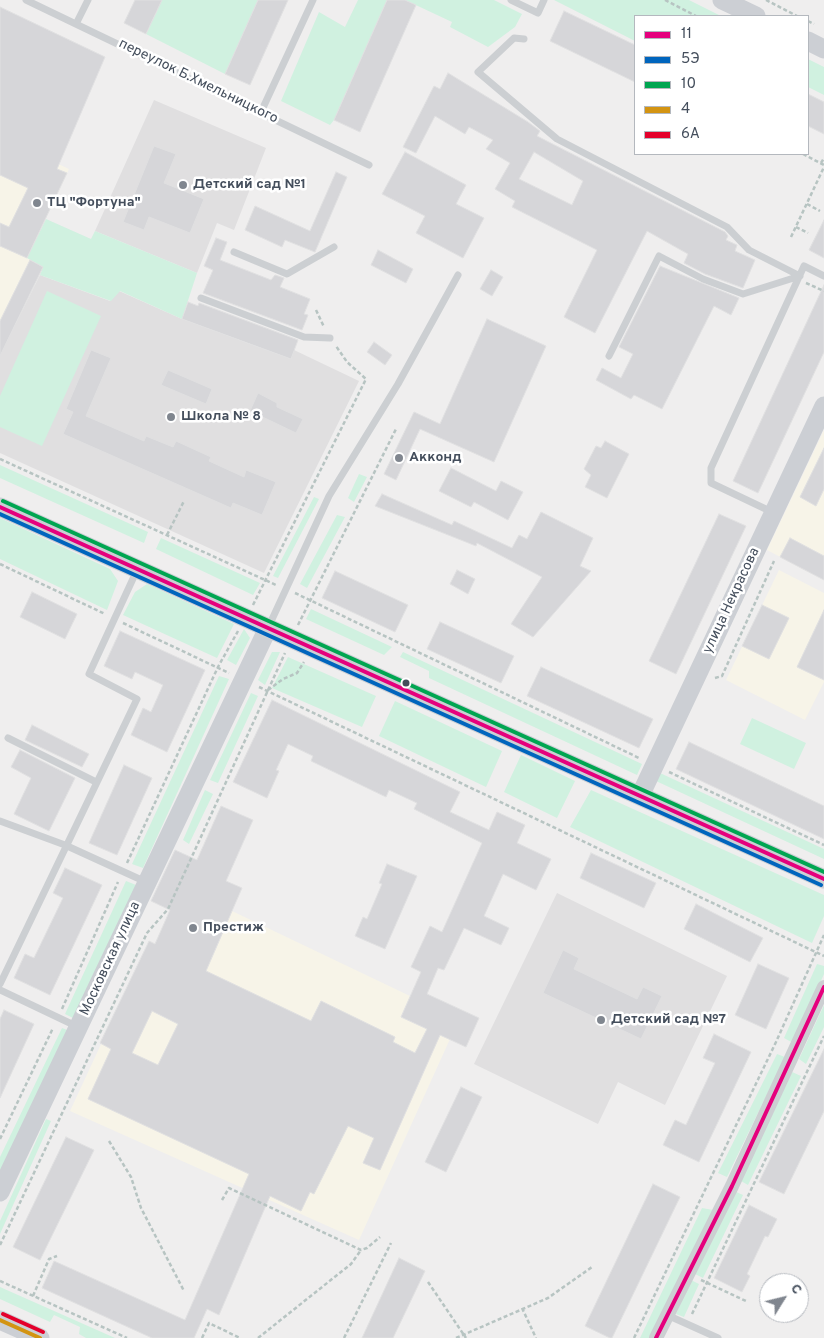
<!DOCTYPE html>
<meta charset="utf-8">
<style>
body{margin:0}
#map{position:relative;width:824px;height:1338px;overflow:hidden;background:#efeeee;font-family:Overpass,sans-serif}
canvas{display:block}
.legend{position:absolute;left:634px;top:15px;width:175px;height:140px;box-sizing:border-box;background:#fff;border:1px solid #b4b8be;margin:0;padding:6px 9px;list-style:none;font-size:15px;color:#444e5c}
.legend li{display:flex;align-items:center;gap:10px;height:25px}
.legend b{width:25px;border:1px solid #b4b8be}
.north{position:absolute;left:759px;top:1273px;width:50px;height:50px;box-sizing:border-box;background:#fff;border:1px solid #b4b8be;border-radius:50%;rotate:54deg;font-size:14px;font-weight:700;line-height:20px;text-align:center;color:#444e5c}
.north::after{content:'';display:block;margin:auto;width:18px;height:22px;background:#80868f;clip-path:polygon(50% 0,100% 100%,50% 72%,0 100%)}
</style>
<div id="map">
<canvas width="824" height="1338"></canvas>
<ul class="legend">
<li><b style="height:6px;background:#e5007d"></b>11</li>
<li><b style="height:6px;background:#0065bd"></b>5Э</li>
<li><b style="height:6px;background:#00a651"></b>10</li>
<li><b style="height:6px;background:#d39412"></b>4</li>
<li><b style="height:6px;background:#e4002b"></b>6А</li>
</ul>
<div class="north">С</div>
</div>
<script>
const c = document.querySelector('canvas').getContext('2d');
c.lineJoin = 'round';
function paint(path, color) {
  c.fillStyle = color;
  c.fill(path, 'evenodd');
}
function shape(rows) {
  const path = new Path2D();
  for (const r of rows) {
    path.moveTo(r[0], r[1]);
    for (let i = 2; i < r.length; i += 2) path.lineTo(r[i], r[i + 1]);
  }
  return path;
}
function strokePath(path, color, width, dash) {
  c.strokeStyle = color;
  c.lineWidth = width;
  c.lineCap = dash ? 'butt' : 'round';
  c.setLineDash(dash || []);
  c.stroke(path);
}
function write(font, color, halo, rows, align = 'center') {
  c.font = font + ' Overpass,sans-serif';
  c.lineWidth = 5;
  c.setLineDash([]);
  c.textBaseline = 'middle';
  c.strokeStyle = halo;
  c.fillStyle = color;
  for (const [text, x, y, turn = 0] of rows) {
    c.save();
    c.translate(x, y);
    c.rotate((+turn || 0) * Math.PI / 180);
    c.textAlign = isNaN(turn) ? turn : align;
    if (halo) c.strokeText(text, 0, 0);
    c.fillText(text, 0, 0);
    c.restore();
  }
}
paint(shape([
 [0,137,69,169,27,258,43,267,0,355],
 [824,430,824,580,767,550],
 [779,570,824,593,824,682,805,720,726,680],
 [232,911,410,996,401,1017,450,1039,359,1240,70,1111,149,941,207,967]
]), '#f7f4e8');
paint(shape([
 [154,100,266,148,234,230,217,223,197,273,95,231],
 [40,275,110,301,119,291,182,319,291,359,294,350,359,381,264,573,0,453,0,355],
 [557,893,727,976,665,1105,618,1082,598,1124,474,1064]
]), '#e0dfe0');
paint(shape([
 [162,0,258,0,225,74,146,34],
 [358,0,387,0,334,120,330,125,281,101,319,12,345,27],
 [405,0,494,0,522,14,515,27,488,47,450,27,452,22],
 [554,0,689,0,721,16,635,16,635,41],
 [808,59,824,67,824,95,808,87],
 [46,219,91,239,95,231,197,273,182,319,120,291,111,301,40,275,43,267,27,258],
 [47,291,101,316,42,446,0,427,0,396],
 [0,465,148,532,144,543,0,478],
 [359,474,367,477,354,502,348,498],
 [314,497,319,499,278,578,273,576],
 [337,515,345,517,307,588,300,584],
 [0,518,110,569,118,581,107,610,0,559],
 [161,538,260,583,253,595,156,549],
 [147,584,234,624,217,658,123,615,135,592],
 [311,609,392,647,384,655,306,619],
 [244,629,250,638,236,665,227,660],
 [272,652,280,652,265,685,258,680],
 [403,652,642,764,637,775,429,678,429,671,400,657],
 [288,657,376,696,362,727,272,688],
 [219,676,229,679,143,868,132,864],
 [251,693,258,696,218,783,210,780],
 [395,701,502,751,486,787,379,736],
 [752,718,806,743,794,769,740,744],
 [521,755,575,781,557,818,504,792],
 [660,773,824,849,824,859,656,781],
 [205,790,213,794,189,844,183,840],
 [591,790,824,895,824,916,812,943,570,827],
 [126,881,136,885,75,1019,65,1014],
 [817,964,824,966,824,974,793,1043,784,1038],
 [824,1005,824,1027,806,1064,799,1059],
 [62,1028,70,1031,0,1180,0,1157],
 [777,1054,785,1057,727,1177,718,1173],
 [792,1072,801,1076,748,1185,741,1181],
 [46,1119,51,1121,0,1234,0,1221],
 [734,1191,743,1195,703,1278,695,1274],
 [702,1208,713,1210,649,1338,640,1338],
 [691,1280,699,1284,684,1317,676,1314],
 [0,1287,115,1338,86,1338,79,1334,80,1327,54,1315,50,1322,0,1299]
]), '#d0f1e0');
const building = shape([
 [135,0,162,0,146,34,124,23,135,0],
 [258,0,288,0,250,85,225,74,258,0],
 [387,0,405,0,416,5,360,132,334,120,387,0],
 [0,7,105,57,57,169,67,173,27,258,0,246,0,223,9,227,28,188,0,175,0,7],
 [564,11,635,45,635,82,550,41,564,11],
 [448,73,528,122,540,131,537,136,725,232,728,236,726,240,737,245,735,251,755,260,743,288,705,274,684,263,688,254,647,231,595,333,564,317,597,250,512,207,515,201,495,189,510,163,486,149,493,140,469,127,465,134,435,116,416,153,403,147,434,86,440,89,448,73],
 [534,152,583,181,572,205,519,179,534,152],
 [808,94,824,102,824,134,808,126,808,94],
 [154,146,176,154,164,183,204,199,190,233,149,217,144,230,123,222,154,146],
 [405,152,466,185,456,204,484,218,463,258,416,233,425,216,382,194,405,152],
 [336,172,347,177,315,252,285,240,282,247,245,230,255,206,310,231,336,172],
 [824,220,824,258,809,250,824,220],
 [216,238,227,242,220,260,271,280,275,275,284,278,280,287,310,299,304,314,308,315,302,330,203,293,213,270,204,266,216,238],
 [378,250,413,269,406,283,371,265,378,250],
 [30,260,43,267,0,356,0,321,30,260],
 [660,266,739,298,731,315,714,306,662,409,634,395,631,399,596,380,602,368,621,378,633,354,619,347,660,266],
 [491,270,503,277,492,296,480,289,491,270],
 [824,285,824,352,758,493,733,481,824,285],
 [188,302,198,306,199,303,298,340,291,359,182,319,188,302],
 [487,319,546,346,494,462,420,429,396,480,384,474,414,412,440,424,487,319],
 [374,342,392,355,385,365,367,352,374,342],
 [91,350,111,358,86,416,144,441,146,436,173,447,176,441,211,457,209,461,244,477,246,470,276,482,262,515,233,503,231,508,63,434,73,412,66,409,91,350],
 [168,370,212,389,206,404,161,385,168,370],
 [258,393,277,403,277,407,303,419,296,433,250,411,258,393],
 [605,441,629,454,607,498,585,487,591,475,584,469,596,446,601,448,605,441],
 [824,448,824,489,816,506,800,497,824,448],
 [451,468,496,491,501,481,523,492,508,520,474,502,471,507,439,491,451,468],
 [382,494,452,525,454,521,512,548,519,535,527,539,541,512,593,538,580,566,591,571,533,637,511,624,542,577,477,543,476,546,375,506,382,494],
 [719,514,746,526,676,674,649,661,719,514],
 [790,538,824,556,824,580,780,557,790,538],
 [457,570,475,579,468,594,450,584,457,570],
 [335,571,408,605,395,632,322,598,335,571],
 [32,592,77,614,65,639,20,617,32,592],
 [762,605,789,618,769,659,742,646,762,605],
 [824,610,824,680,797,667,824,610],
 [440,622,514,656,501,683,427,649,440,622],
 [120,631,205,670,167,752,131,735,143,708,151,712,163,685,135,672,132,679,104,666,120,631],
 [541,667,653,719,639,748,527,696,541,667],
 [272,700,460,792,450,812,489,830,497,812,525,825,517,843,551,859,536,890,503,874,484,916,509,928,501,945,464,928,444,970,438,968,427,994,479,1018,466,1047,440,1035,380,1170,363,1163,374,1138,348,1126,314,1194,310,1192,301,1211,270,1196,219,1315,207,1309,194,1338,152,1338,42,1288,54,1261,185,1320,249,1174,88,1099,111,1049,100,1043,149,941,155,944,170,910,151,901,175,850,197,860,221,806,253,820,226,881,242,888,206,971,311,1021,321,1001,395,1037,393,1042,415,1053,427,1029,401,1017,421,972,411,967,430,926,442,932,482,843,414,809,417,803,389,790,386,797,311,761,313,756,288,744,276,770,279,771,267,798,233,782,272,700],
 [152,1011,178,1024,158,1065,132,1053,152,1011],
 [32,725,89,754,82,767,25,740,32,725],
 [689,742,824,806,824,839,676,769,689,742],
 [20,750,75,778,49,831,14,814,31,778,11,767,20,750],
 [124,765,152,778,117,855,89,843,124,765],
 [591,853,656,883,644,908,580,878,591,853],
 [387,864,417,876,385,949,355,936,363,917,367,919,382,884,379,883,387,864],
 [65,868,102,885,50,995,14,978,25,954,34,958,63,898,53,893,65,868],
 [696,904,763,938,750,962,684,929,696,904],
 [563,950,579,958,574,969,637,999,643,987,662,996,641,1039,543,993,563,950],
 [758,964,789,978,766,1029,735,1015,758,964],
 [4,1010,34,1024,0,1098,0,1019,4,1010],
 [714,1034,751,1052,699,1162,663,1145,675,1120,686,1125,715,1063,703,1058,714,1034],
 [824,1049,824,1111,784,1194,759,1182,824,1049],
 [461,1087,482,1097,446,1172,425,1162,461,1087],
 [66,1137,94,1150,40,1260,13,1247,66,1137],
 [653,1184,680,1197,612,1338,610,1338,585,1326,653,1184],
 [749,1205,777,1219,768,1237,765,1236,747,1274,750,1276,742,1292,714,1278,749,1205],
 [399,1258,425,1271,393,1338,362,1338,399,1258]
]);
paint(building, '#d6d6d9');
strokePath(building, '#e0e0e1', 1);
strokePath(shape([
 [665,0,696,16],
 [766,0,797,16],
 [808,21,814,24],
 [803,154,824,165],
 [821,163,824,158],
 [807,204,820,211],
 [796,227,808,233],
 [791,237,824,167],
 [806,283,824,291],
 [316,310,324,327],
 [0,459,276,585],
 [167,535,184,501],
 [0,564,105,614],
 [295,593,639,758],
 [253,605,366,379,347,362,336,346],
 [123,623,229,673],
 [298,625,396,429],
 [715,678,722,676,774,561],
 [259,687,824,956],
 [268,690,283,679,297,673,304,662],
 [669,772,824,845],
 [127,863,218,667,238,631],
 [62,1009,118,882],
 [0,1139,53,1028],
 [109,1141,131,1177,141,1208,184,1291],
 [222,1200,229,1188,361,1250,367,1248,380,1237],
 [0,1245,147,933,168,909,285,653],
 [701,1280,748,1302],
 [0,1281,127,1338],
 [428,1282,466,1338],
 [33,1296,49,1259,57,1256],
 [522,1308,536,1338],
 [692,1314,824,1036],
 [202,1338,209,1323,240,1338],
 [258,1338,351,1264,361,1250],
 [344,1338,391,1243],
 [456,1338,548,1298,592,1267],
 [634,1338,776,1042,824,935]
]), '#b7c4c2', 2.5, [4, 2.5]);
strokePath(shape([
 [26,0,369,165],
 [511,0,538,13,544,0],
 [76,24,88,0],
 [524,39,514,38,478,72,557,139,727,227,749,250,800,276],
 [261,112,313,0],
 [234,252,287,274,334,247],
 [201,298,304,337,330,338],
 [609,356,659,256,703,279,743,294,800,276],
 [772,512,711,483,711,468,804,266,824,276],
 [268,628,329,496,398,384,458,275],
 [8,738,96,782],
 [0,821,65,845,146,882],
 [0,984,137,699,89,674,137,570],
 [0,990,76,1026],
 [667,1315,718,1338]
]), '#cccfd2', 7);
strokePath(shape([
 [656,1338,732,1186,824,987]
]), '#cccfd2', 14);
strokePath(shape([
 [722,0,756,16],
 [808,41,824,49],
 [0,507,824,879],
 [640,796,824,406],
 [0,1192,268,628],
 [0,1320,40,1338]
]), '#cccfd4', 19);
strokePath(shape([
 [0,507,824,879],
 [656,1338,732,1186,824,987]
]), '#e5007d', 4);
strokePath(shape([
 [0,514,821,885]
]), '#0065bd', 4);
strokePath(shape([
 [3,501,824,872]
]), '#00a651', 4);
strokePath(shape([
 [0,1320,40,1338]
]), '#d39412', 4);
strokePath(shape([
 [3,1314,43,1332]
]), '#e4002b', 4);
for (const [x, y, r, color] of [
 [183,185,5,"#80868f"],
 [37,203,5,"#80868f"],
 [171,417,5,"#80868f"],
 [399,458,5,"#80868f"],
 [406,683,4.5,"#444e5c"],
 [193,928,5,"#80868f"],
 [601,1020,5,"#80868f"]
]) {
  const dot = new Path2D();
  dot.arc(x, y, r, 0, 2 * Math.PI);
  c.fillStyle = color;
  c.fill(dot);
  strokePath(dot, '#fff', 2);
}
write('14px', '#444e5c', '#fff', [
 ["переулок Б.Хмельницкого",198,82,26],
 ["улица Некрасова",732,601,-65],
 ["Московская улица",111,959,-65]
]);
write('bold 14px', '#444e5c', '#fff', [
 ["Детский сад №1",193,185],
 ["ТЦ \"Фортуна\"",47,203],
 ["Школа № 8",181,417],
 ["Акконд",409,458],
 ["Престиж",203,928],
 ["Детский сад №7",611,1020]
], 'left');
</script>
